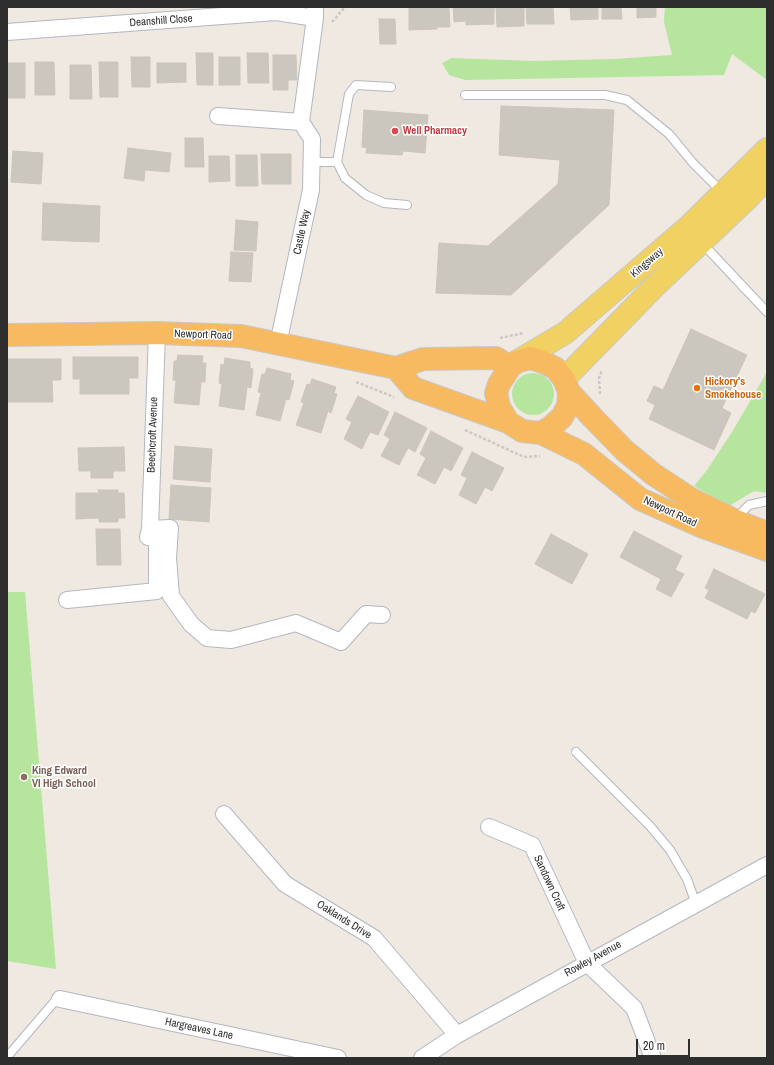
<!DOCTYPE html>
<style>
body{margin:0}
#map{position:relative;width:774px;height:1065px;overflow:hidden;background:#efe9e1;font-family:"Archivo Narrow",sans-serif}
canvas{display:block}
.frame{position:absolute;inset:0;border:8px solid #2e2e2e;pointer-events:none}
.scale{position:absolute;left:636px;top:1039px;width:54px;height:18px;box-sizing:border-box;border:2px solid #2e2e2e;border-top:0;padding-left:5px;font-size:12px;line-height:14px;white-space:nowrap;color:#2e2e2e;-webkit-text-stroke:3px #fff;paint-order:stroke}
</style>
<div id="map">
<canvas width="774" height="1065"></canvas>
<div class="frame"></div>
<div class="scale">20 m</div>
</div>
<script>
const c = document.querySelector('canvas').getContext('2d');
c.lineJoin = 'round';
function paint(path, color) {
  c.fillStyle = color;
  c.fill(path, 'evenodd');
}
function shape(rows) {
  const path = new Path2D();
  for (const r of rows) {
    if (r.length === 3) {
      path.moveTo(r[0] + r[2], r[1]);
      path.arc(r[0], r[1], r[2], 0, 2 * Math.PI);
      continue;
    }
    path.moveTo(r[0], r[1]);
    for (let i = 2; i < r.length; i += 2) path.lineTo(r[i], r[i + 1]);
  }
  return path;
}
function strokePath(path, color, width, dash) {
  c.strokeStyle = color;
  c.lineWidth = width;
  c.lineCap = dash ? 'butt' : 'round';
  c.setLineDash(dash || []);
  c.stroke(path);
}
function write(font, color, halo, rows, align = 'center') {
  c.font = font + ' "Archivo Narrow",sans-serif';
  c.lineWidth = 3;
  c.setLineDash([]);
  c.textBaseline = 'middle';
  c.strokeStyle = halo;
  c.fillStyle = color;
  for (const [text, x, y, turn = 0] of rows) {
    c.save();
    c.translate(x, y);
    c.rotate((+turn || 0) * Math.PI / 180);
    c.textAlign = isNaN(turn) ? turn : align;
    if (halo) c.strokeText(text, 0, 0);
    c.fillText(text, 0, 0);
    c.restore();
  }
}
paint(shape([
 [665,7,767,7,767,80,732,54,724,75,465,80,449,75,442,63,452,58,532,61,614,59,672,55,664,22],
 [767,372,767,493,754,491,729,506,694,486,707,470,732,432],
 [533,394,21],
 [7,592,25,592,56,969,7,961]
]), '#b6e59e');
const building = shape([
 [409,7,449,7,450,27,437,27,437,29,409,30,409,7],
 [453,7,494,7,494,24,466,25,466,21,454,22,453,7],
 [496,7,524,7,524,26,497,27,496,7],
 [526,7,553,7,554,24,527,24,526,7],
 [570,7,598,7,598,19,571,20,570,7],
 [602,7,621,7,622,19,602,19,602,7],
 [637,7,656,7,656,17,637,18,637,7],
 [379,19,395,19,396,44,380,44,379,19],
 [196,53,213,53,213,85,197,85,196,53],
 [247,53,268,53,269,83,248,83,247,53],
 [273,55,296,55,297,80,288,80,288,90,273,90,273,55],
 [131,57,150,57,150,87,132,87,131,57],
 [219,57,240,57,240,85,219,85,219,57],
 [35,62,54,62,55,95,35,95,35,62],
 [99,62,118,62,118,97,100,97,99,62],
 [7,63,25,63,25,98,7,98,7,63],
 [157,63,186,63,186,82,157,83,157,63],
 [70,65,91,65,92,99,70,99,70,65],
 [501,106,614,110,609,205,511,295,436,293,439,243,488,246,558,184,560,160,499,155,501,106],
 [364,110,428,115,425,153,403,151,402,155,366,153,367,148,362,147,364,110],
 [185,138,203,138,204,167,185,167,185,138],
 [128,148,171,153,169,172,145,170,144,181,124,178,128,148],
 [13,151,43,153,41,184,11,182,13,151],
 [261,154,291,154,291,184,262,184,261,154],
 [236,155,257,155,258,186,236,186,236,155],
 [209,156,229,156,230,181,209,182,209,156],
 [43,203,100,206,99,242,42,240,43,203],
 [236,220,258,222,256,251,234,250,236,220],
 [231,252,253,253,251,282,229,281,231,252],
 [691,329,747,355,722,408,731,413,714,450,649,419,655,405,647,401,654,386,663,390,691,329],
 [178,355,203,356,202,363,206,363,205,382,201,382,199,405,174,403,176,380,173,380,174,361,177,361,178,355],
 [73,357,138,357,138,378,129,378,129,394,80,394,80,379,73,379,73,357],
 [225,358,250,362,250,368,253,369,251,388,247,387,244,410,219,406,222,384,219,383,221,364,224,365,225,358],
 [7,359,61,359,61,380,52,380,53,402,7,402,7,359],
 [267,368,291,374,290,380,294,381,289,400,286,399,280,421,256,415,261,393,258,392,262,374,265,374,267,368],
 [312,379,336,387,334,393,337,394,331,413,328,411,321,433,296,425,304,403,301,402,307,384,310,385,312,379],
 [358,396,389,412,378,435,370,432,362,449,344,439,352,422,346,419,358,396],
 [395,412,427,428,415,452,408,448,399,465,381,456,390,439,384,435,395,412],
 [431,431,463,448,451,471,444,467,435,484,417,475,426,458,420,454,431,431],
 [175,446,212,449,210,482,173,479,175,446],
 [124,447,125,471,113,471,113,478,91,478,91,471,79,471,78,448,124,447],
 [472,452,504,468,492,491,485,487,476,504,459,495,467,478,461,475,472,452],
 [171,485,211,488,209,522,169,519,171,485],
 [98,490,118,490,118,493,124,493,125,518,118,518,118,522,99,522,99,518,76,519,76,493,99,493,98,490],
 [96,529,120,529,121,565,97,565,96,529],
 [634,531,682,556,675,570,684,574,671,597,656,589,661,579,620,557,634,531],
 [551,534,588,554,572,584,535,564,551,534],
 [714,569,765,594,755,613,751,611,747,619,705,598,709,590,705,588,714,569]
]);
paint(building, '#cbc7bf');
strokePath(building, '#cbc5ba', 1);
const service = shape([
 [391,87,356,85,349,94,337,162,345,178,366,195,384,203,407,205],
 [465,95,605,95,627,100,669,134,693,163,723,193],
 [312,162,337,162],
 [702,243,767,312],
 [737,520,741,513,749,505,767,501],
 [576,752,650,826,670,850,687,879,696,904],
 [7,1057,55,1001,60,999]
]);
const minor = shape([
 [7,32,276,12,315,18],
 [218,116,301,122,312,139,311,190,278,344],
 [301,122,315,18,315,7],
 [150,529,170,528,168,558,171,596,191,624,207,638,231,640,296,623,341,642,366,614,382,615],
 [67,600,157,591,157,538,148,537,150,529,157,333],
 [224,814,285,884,374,938,457,1035],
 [489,827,532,845,587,963,634,1008,653,1058],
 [60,999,338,1058],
 [422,1058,457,1035,767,865]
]);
const primary = shape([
 [516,362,565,333,689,226,767,149],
 [564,379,655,286,749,197,767,177]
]);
const trunk = shape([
 [7,335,157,333,241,336,396,368,423,359,496,358,510,367],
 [396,368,413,388,508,422,522,431,541,433,584,454,640,499,703,527,767,550],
 [508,422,499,407,496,393,499,384,510,367,516,362,530,358,543,362,555,368,564,379,569,392,593,418,624,450,653,474,691,499,736,521,767,533],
 [541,433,551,427,562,417,568,406,569,392]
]);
strokePath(service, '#b4b7c1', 10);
strokePath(minor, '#b4b7c1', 18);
strokePath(primary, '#c9c9c9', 24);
strokePath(trunk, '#c9c9c9', 24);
strokePath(shape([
 [332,22,345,7],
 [500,338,524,333],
 [356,382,394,397],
 [600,394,599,378,602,370],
 [465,430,524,457,540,456]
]), '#c9c9c9', 2.5, [3, 2]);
strokePath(service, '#fff', 8);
strokePath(minor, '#fff', 16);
strokePath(primary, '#f2d163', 22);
strokePath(trunk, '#f8ba60', 22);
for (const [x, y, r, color] of [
 [395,131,4,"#e0444e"],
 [697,388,4,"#e8710a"],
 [24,777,4,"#8d6e63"]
]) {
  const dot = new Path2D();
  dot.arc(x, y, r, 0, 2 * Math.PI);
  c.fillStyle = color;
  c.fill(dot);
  strokePath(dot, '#fff', 1.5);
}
write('11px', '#2e2e2e', '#fff', [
 ["Deanshill Close",161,21,-4],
 ["Castle Way",302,232,-78],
 ["Kingsway",647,263,-41],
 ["Newport Road",203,335,2],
 ["Beechcroft Avenue",153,435,-88],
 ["Newport Road",670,512,25],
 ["Sandown Croft",549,883,65],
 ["Oaklands Drive",344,920,32],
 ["Rowley Avenue",593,959,-29],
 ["Hargreaves Lane",199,1029,12]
]);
write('bold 11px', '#be3a42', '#fff', [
 ["Well Pharmacy",403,131]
], 'left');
write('bold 11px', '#c56008', '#fff', [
 ["Hickory's",705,382],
 ["Smokehouse",705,395]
], 'left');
write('bold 11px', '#785e54', '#fff', [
 ["King Edward",32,771],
 ["VI High School",32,784]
], 'left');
</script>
